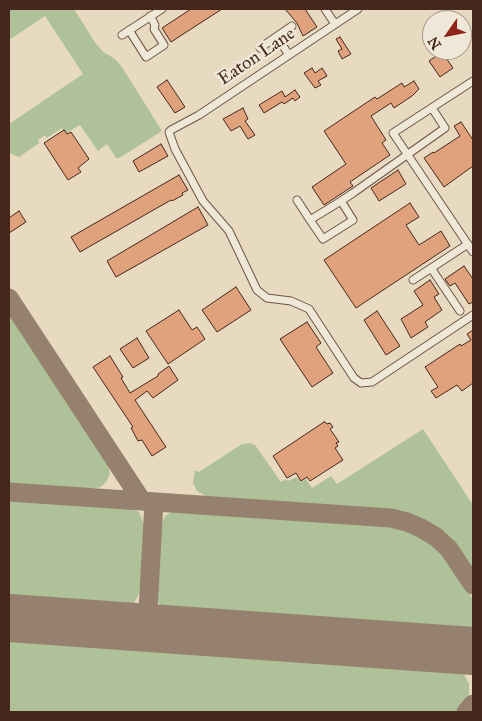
<!DOCTYPE html>
<style>
body{margin:0}
#map{position:relative;width:482px;height:721px;overflow:hidden;background:#e7dac1;font-family:"IM FELL Great Primer",serif}
canvas{display:block}
.frame{position:absolute;inset:0;border:10px solid #45271b;pointer-events:none}
.north{position:absolute;left:422px;top:10px;width:50px;height:50px;box-sizing:border-box;background:#efe7d7;border:1px solid #ab9a8c;border-radius:50%;rotate:237deg;font-size:14px;font-weight:700;line-height:20px;text-align:center;color:#45271b}
.north::after{content:'';display:block;margin:auto;width:18px;height:22px;background:#8f2418;clip-path:polygon(50% 0,100% 100%,50% 72%,0 100%)}
</style>
<div id="map">
<canvas width="482" height="721"></canvas>
<div class="frame"></div>
<div class="north">N</div>
</div>
<script>
const c = document.querySelector('canvas').getContext('2d');
c.lineJoin = 'round';
function paint(path, color) {
  c.fillStyle = color;
  c.fill(path, 'evenodd');
}
function shape(rows) {
  const path = new Path2D();
  for (const r of rows) {
    path.moveTo(r[0], r[1]);
    for (let i = 2; i < r.length; i += 2) path.lineTo(r[i], r[i + 1]);
  }
  return path;
}
function strokePath(path, color, width, dash) {
  c.strokeStyle = color;
  c.lineWidth = width;
  c.lineCap = dash ? 'butt' : 'round';
  c.setLineDash(dash || []);
  c.stroke(path);
}
function write(font, color, halo, rows, align = 'center') {
  c.font = font + ' "IM FELL Great Primer",serif';
  c.lineWidth = 5;
  c.setLineDash([]);
  c.textBaseline = 'middle';
  c.strokeStyle = halo;
  c.fillStyle = color;
  for (const [text, x, y, turn = 0] of rows) {
    c.save();
    c.translate(x, y);
    c.rotate((+turn || 0) * Math.PI / 180);
    c.textAlign = isNaN(turn) ? turn : align;
    if (halo) c.strokeText(text, 0, 0);
    c.fillText(text, 0, 0);
    c.restore();
  }
}
paint(shape([
 [9,9,74,9,94,41,102,51,115,59,122,67,162,131,119,158,116,158,107,144,98,151,80,125,66,133,62,128,47,138,45,135,38,140,39,143,19,157,9,153,9,124,83,74,45,16,9,40],
 [9,309,107,460,110,474,106,482,101,487,91,489,9,484],
 [423,429,473,505,473,570,462,553,447,536,437,528,416,516,393,510,207,497,197,491,193,483,195,470,199,472,242,444,250,443,255,445,281,482,286,479,288,481,297,477,301,482,306,479,312,488,331,476,337,484],
 [9,500,131,508,139,512,144,525,140,590,138,596,134,603,121,611,9,603],
 [174,511,384,525,411,532,431,543,443,554,473,599,473,631,469,635,171,614,159,604,156,594,156,586,162,523,166,515],
 [9,635,452,665,458,668,465,676,469,684,469,692,468,699,456,712,9,712]
]), '#afc198');
strokePath(shape([
 [9,298,142,501],
 [9,492,391,518,407,522,421,528,436,537,449,549,473,585],
 [147,628,154,502],
 [466,650,473,653],
 [466,712,473,704]
]), '#96806e', 19);
strokePath(shape([
 [9,618,473,651]
]), '#96806e', 48);
const building = shape([
 [191,9,222,9,171,42,162,28,191,9],
 [285,9,305,9,317,27,303,36,297,23,285,9],
 [340,37,351,54,342,59,338,51,342,49,336,39,340,37],
 [442,52,453,68,440,77,429,61,442,52],
 [312,68,315,73,322,68,327,76,318,81,321,85,315,88,304,73,312,68],
 [167,80,185,107,175,113,157,87,167,80],
 [414,81,419,89,412,96,394,108,391,103,371,116,386,140,382,143,390,155,350,182,353,186,324,205,312,187,346,164,324,131,375,97,377,99,402,83,404,87,414,81],
 [295,90,300,97,295,101,293,98,284,104,282,102,264,113,259,105,282,91,285,97,295,90],
 [243,108,248,119,245,121,255,135,248,139,240,126,231,131,223,119,243,108],
 [461,122,473,140,473,166,444,187,424,158,433,152,434,153,460,136,454,126,461,122],
 [64,130,67,134,71,132,89,159,78,168,81,172,68,180,44,143,64,130],
 [161,144,168,156,139,172,133,161,161,144],
 [398,170,406,184,379,201,371,188,398,170],
 [179,175,188,190,182,193,183,195,172,201,171,200,80,252,71,237,179,175],
 [410,203,419,217,406,225,419,245,441,231,450,246,356,308,324,260,410,203],
 [198,207,208,225,116,277,107,261,198,207],
 [19,211,26,222,9,233,9,218,19,211],
 [464,266,473,279,473,302,469,304,455,283,450,286,445,279,464,266],
 [430,280,439,294,434,297,442,310,425,322,428,327,411,338,401,319,423,305,414,291,430,280],
 [236,287,251,310,217,332,202,310,236,287],
 [179,310,192,330,197,327,205,339,168,364,146,331,179,310],
 [377,311,400,346,386,355,364,320,377,311],
 [307,322,321,343,316,347,333,373,312,387,280,339,307,322],
 [473,330,473,383,462,391,457,385,436,398,431,391,438,387,425,367,460,344,461,346,471,340,467,334,473,330],
 [137,338,149,358,133,368,120,349,137,338],
 [110,356,123,377,121,378,130,393,158,376,158,374,169,366,178,380,153,398,147,391,135,400,166,447,152,456,142,440,138,441,131,428,133,427,93,367,110,356],
 [324,422,325,422,327,424,330,423,333,427,330,429,339,442,336,443,338,446,335,448,343,460,310,481,307,477,301,481,296,473,287,478,273,456,324,422]
]);
paint(building, '#e0a17d');
strokePath(building, '#45271b', 1);
const minor = shape([
 [325,9,335,24],
 [358,9,199,115,171,130,169,132,175,149,203,201,229,231,257,290,267,298,291,301,309,309,354,378,361,383,372,382,473,315],
 [129,30,146,57,164,45,154,29,155,25,150,16],
 [122,35,162,9],
 [277,37,289,55],
 [260,48,292,26],
 [473,81,393,133,473,252],
 [297,200,310,220],
 [341,201,353,220,323,239,310,220,341,201,353,193,445,128,432,108],
 [431,268,460,311],
 [413,280,468,244]
]);
strokePath(minor, '#6e5444', 9);
strokePath(minor, '#efe7d7', 7);
write('18px', '#45271b', '#efe7d7', [
 ["Eaton Lane",257,57,-34]
]);
</script>
